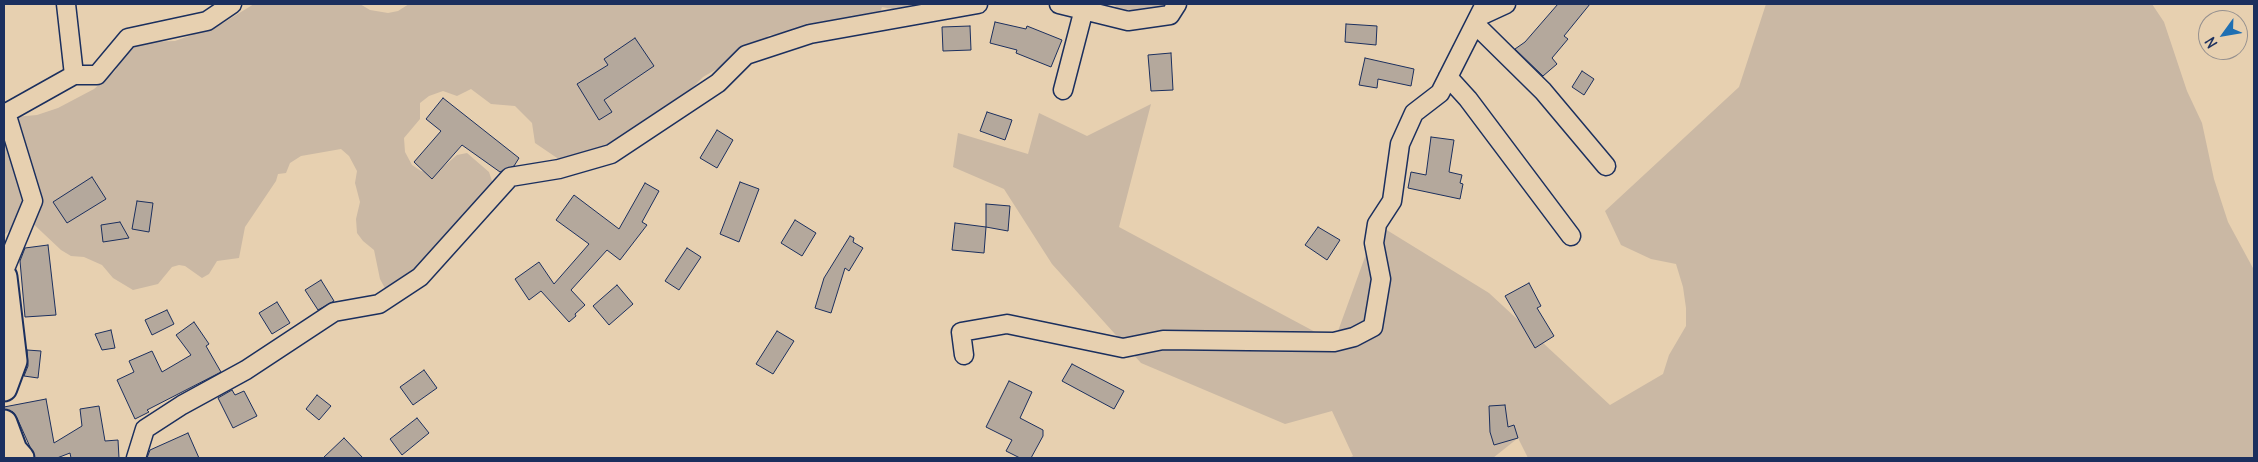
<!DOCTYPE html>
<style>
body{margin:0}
#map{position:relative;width:2258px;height:462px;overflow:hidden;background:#e7d0b0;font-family:Delius,sans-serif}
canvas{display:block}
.frame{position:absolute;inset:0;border:5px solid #1b2f5e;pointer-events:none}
.north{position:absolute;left:2198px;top:10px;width:50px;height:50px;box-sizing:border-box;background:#e7d0b0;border:1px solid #95908f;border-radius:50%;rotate:238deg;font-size:14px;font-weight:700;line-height:20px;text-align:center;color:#1b2f5e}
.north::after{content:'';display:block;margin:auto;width:18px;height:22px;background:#1f6fb2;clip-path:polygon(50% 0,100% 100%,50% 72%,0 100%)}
</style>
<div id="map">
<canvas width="2258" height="462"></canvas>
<div class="frame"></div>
<div class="north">N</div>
</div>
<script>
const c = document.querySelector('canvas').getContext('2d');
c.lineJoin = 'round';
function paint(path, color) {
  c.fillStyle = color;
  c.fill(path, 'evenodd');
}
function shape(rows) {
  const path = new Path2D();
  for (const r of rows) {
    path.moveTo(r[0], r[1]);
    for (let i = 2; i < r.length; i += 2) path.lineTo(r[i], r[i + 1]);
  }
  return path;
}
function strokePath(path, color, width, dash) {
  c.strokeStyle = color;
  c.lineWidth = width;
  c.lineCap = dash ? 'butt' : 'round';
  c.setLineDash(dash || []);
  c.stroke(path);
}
paint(shape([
 [254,4,360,4,370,10,388,13,398,11,409,4,953,4,916,6,898,10,882,7,880,13,789,34,769,35,764,42,703,77,692,88,689,94,665,106,632,139,560,160,535,143,532,123,515,106,491,104,471,89,457,96,443,91,429,96,420,103,420,119,404,138,405,152,412,165,421,171,427,172,444,166,457,155,467,153,489,172,493,184,420,267,387,292,380,279,374,250,363,241,357,233,356,219,360,202,355,183,357,171,349,156,341,149,301,156,290,163,286,173,278,174,276,181,245,227,239,258,217,261,209,274,202,278,185,266,179,265,172,267,158,284,133,290,113,278,102,265,84,257,71,256,61,250,26,217,4,235,4,118,37,115,58,108,94,89,115,71,122,57,131,48,146,42,175,41,200,32,223,23],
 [1113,4,1172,4,1165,9,1156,7,1141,14,1120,11],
 [1766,4,2152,4,2164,22,2187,91,2202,123,2214,179,2228,222,2254,270,2254,458,1528,458,1518,438,1493,458,1349,458,1353,456,1332,411,1285,424,1141,363,1052,264,1004,189,953,167,958,133,1028,154,1039,113,1087,136,1151,104,1119,227,1334,342,1377,224,1489,293,1610,405,1663,374,1669,355,1686,326,1686,308,1683,287,1676,264,1651,259,1621,245,1605,211,1739,87]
]), '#cab8a4');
const building = shape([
 [1558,4,1590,4,1564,36,1568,39,1552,58,1557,64,1543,76,1515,49,1525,42,1558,4],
 [995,22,1026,29,1027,26,1062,40,1051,67,1016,53,1017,50,990,43,995,22],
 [1346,24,1377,26,1376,45,1345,42,1346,24],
 [970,26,971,50,943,51,942,27,970,26],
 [635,38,654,66,604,100,612,112,599,120,577,84,608,65,604,59,635,38],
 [1171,53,1173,90,1151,91,1148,55,1171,53],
 [1365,58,1414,69,1411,86,1378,79,1377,88,1359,85,1365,58],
 [1582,71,1594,79,1584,95,1572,87,1582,71],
 [443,98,519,158,514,166,500,172,462,145,432,179,414,162,441,131,426,119,443,98],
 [987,112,1012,120,1005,140,980,131,987,112],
 [717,130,733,140,717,168,700,158,717,130],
 [1431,137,1454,140,1449,172,1462,175,1460,183,1463,184,1460,199,1408,188,1411,172,1426,175,1431,137],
 [92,177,106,199,67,223,53,202,92,177],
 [740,182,759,189,739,242,720,234,740,182],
 [645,183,659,191,642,222,647,225,620,260,607,250,571,290,585,305,575,314,576,316,569,322,541,291,529,300,515,279,539,262,554,284,589,244,556,220,574,195,619,229,645,183],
 [137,201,153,203,149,232,132,229,137,201],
 [986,204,1010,206,1008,231,986,227,986,204],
 [795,220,816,233,802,256,781,243,795,220],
 [120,222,129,238,103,242,101,225,120,222],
 [955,223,986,227,984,253,952,250,955,223],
 [1318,227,1340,240,1327,260,1305,245,1318,227],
 [850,236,854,238,853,242,863,248,849,271,845,268,831,313,815,308,824,278,850,236],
 [48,245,56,315,25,317,20,261,25,248,48,245],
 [687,248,701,257,679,290,665,281,687,248],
 [321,280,334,301,318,310,305,290,321,280],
 [1529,283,1541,306,1537,308,1554,336,1535,348,1505,296,1529,283],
 [617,285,633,304,609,325,593,306,617,285],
 [277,302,290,323,272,334,259,313,277,302],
 [167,310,174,324,152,335,145,320,167,310],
 [194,322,209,344,206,346,221,372,147,410,149,412,135,419,117,380,134,372,129,361,152,351,162,372,191,355,176,335,194,322],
 [111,330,115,348,102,350,95,334,111,330],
 [777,331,794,341,773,374,756,364,777,331],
 [27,350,41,351,38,378,24,376,28,366,27,350],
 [1072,364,1124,391,1114,409,1062,381,1072,364],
 [424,370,437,388,413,405,400,387,424,370],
 [1009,381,1032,392,1020,418,1043,430,1043,436,1031,458,1020,458,1006,451,1012,440,986,427,1009,381],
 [232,390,235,395,244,391,257,416,233,428,218,398,232,390],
 [317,395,331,406,319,420,306,409,317,395],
 [46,399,54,443,82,426,80,409,99,406,105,441,118,440,119,458,71,458,70,453,57,458,35,458,17,418,13,412,4,409,4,407,46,399],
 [1505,405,1508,427,1514,425,1518,438,1494,445,1490,432,1489,406,1505,405],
 [417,418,429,433,402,455,390,439,417,418],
 [188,433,199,458,147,458,150,450,188,433],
 [344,438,363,458,323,458,344,438]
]);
paint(building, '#b4a89c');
strokePath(building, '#1b2f5e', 1);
const street = shape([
 [66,4,74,75],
 [1059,4,1128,21,1170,15,1177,4],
 [1480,16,1506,4],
 [1476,25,1543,91,1606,166],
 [1448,77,1468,99,1571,236],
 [1063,90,1084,9],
 [4,271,33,201,7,116,8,112,74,75,97,75,128,38,207,21,232,4],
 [964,355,961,332,1007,324,1123,348,1163,340,1334,342,1354,337,1373,327,1381,279,1374,243,1377,224,1392,201,1400,144,1414,113,1440,93,1485,4],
 [136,458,145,429,182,405,246,370,334,312,379,304,420,277,510,177,559,169,611,154,718,83,746,55,810,34,978,4]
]);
const secondary = shape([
 [4,277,14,361,4,388],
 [4,423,14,450,21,458]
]);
strokePath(street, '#1b2f5e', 21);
strokePath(secondary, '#1b2f5e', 29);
strokePath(street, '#e7d0b0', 18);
strokePath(secondary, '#e7d0b0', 25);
</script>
